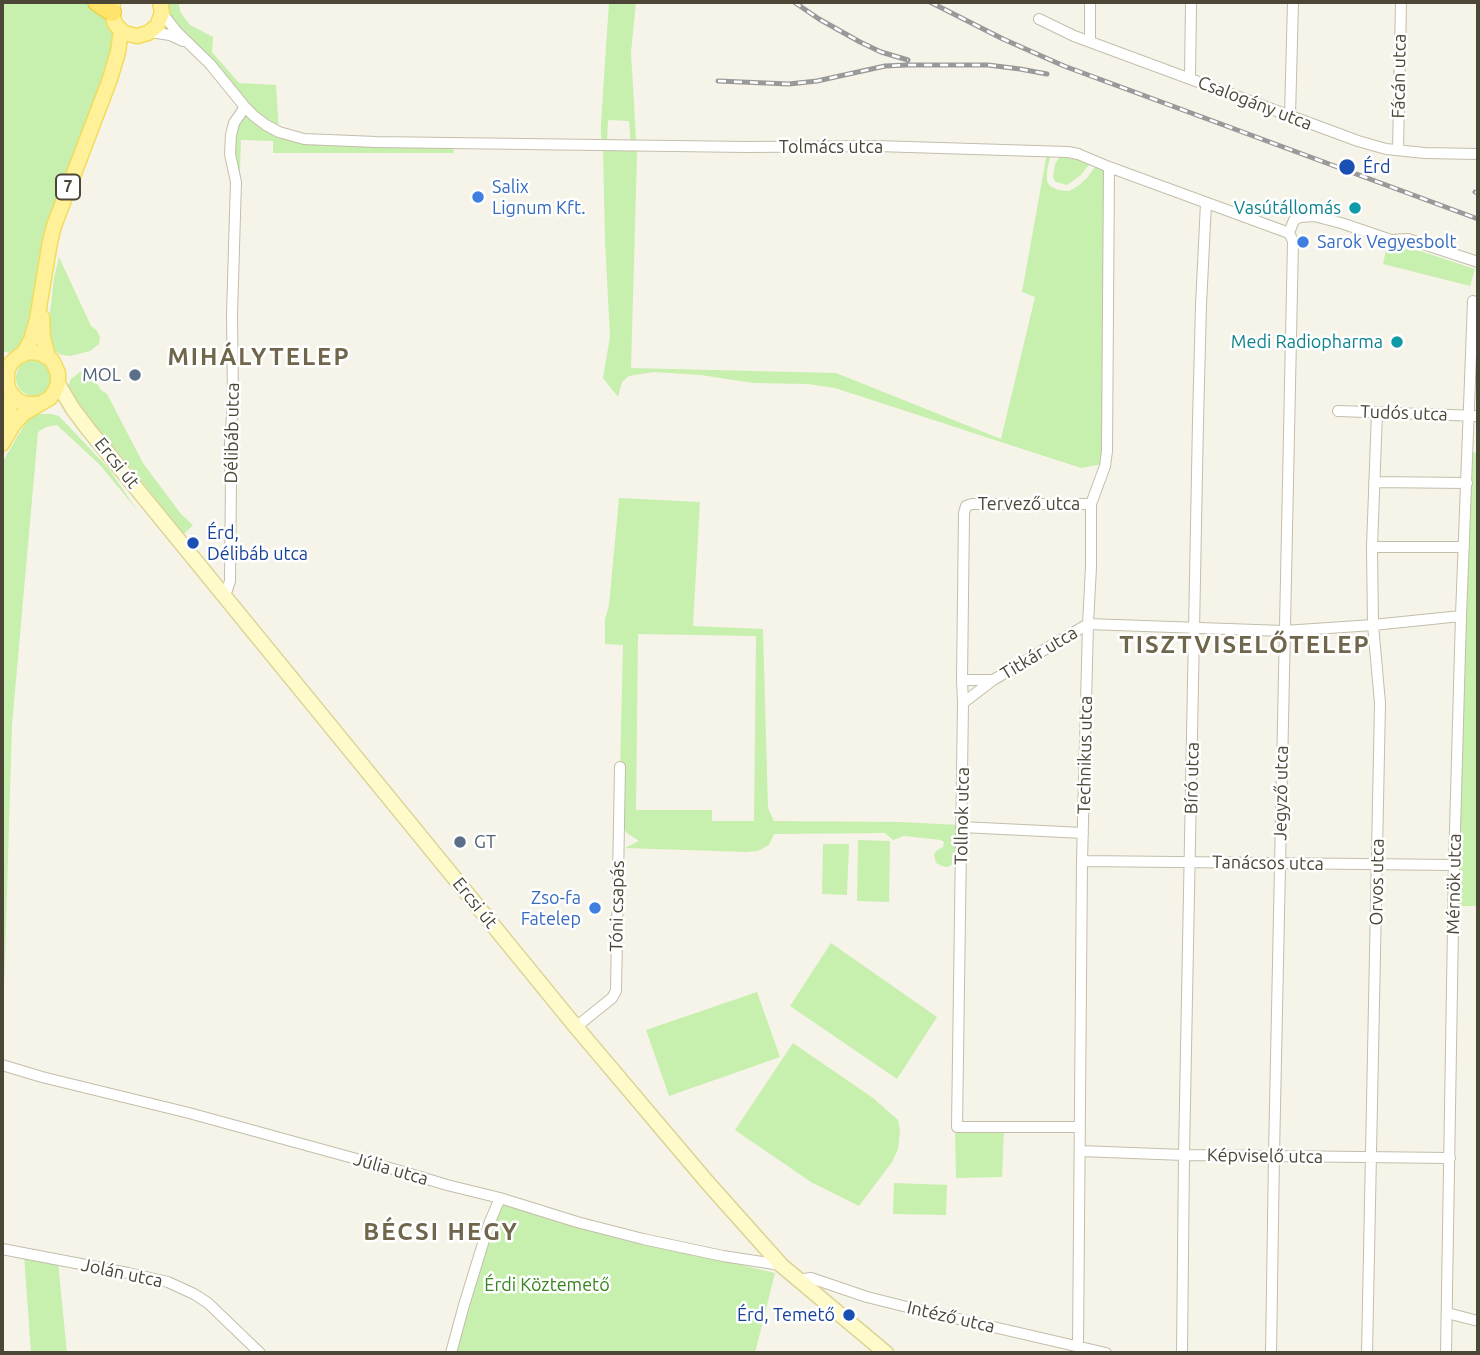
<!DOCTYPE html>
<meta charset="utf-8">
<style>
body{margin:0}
#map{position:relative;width:1480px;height:1355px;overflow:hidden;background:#f6f4e9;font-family:Ubuntu,sans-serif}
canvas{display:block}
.frame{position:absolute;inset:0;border:4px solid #4b4636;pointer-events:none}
</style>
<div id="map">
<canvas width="1480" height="1355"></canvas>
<div class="frame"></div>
</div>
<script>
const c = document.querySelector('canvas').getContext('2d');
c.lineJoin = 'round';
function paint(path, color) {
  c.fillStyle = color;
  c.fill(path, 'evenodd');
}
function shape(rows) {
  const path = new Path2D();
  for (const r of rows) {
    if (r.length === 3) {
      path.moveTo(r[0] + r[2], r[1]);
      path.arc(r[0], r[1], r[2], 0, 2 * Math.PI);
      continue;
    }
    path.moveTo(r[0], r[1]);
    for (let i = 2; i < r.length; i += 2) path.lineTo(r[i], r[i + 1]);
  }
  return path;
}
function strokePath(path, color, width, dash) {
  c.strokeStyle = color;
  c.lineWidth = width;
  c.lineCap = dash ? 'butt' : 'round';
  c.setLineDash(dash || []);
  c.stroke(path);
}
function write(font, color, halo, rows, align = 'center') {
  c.font = font + ' Ubuntu,sans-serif';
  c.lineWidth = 5;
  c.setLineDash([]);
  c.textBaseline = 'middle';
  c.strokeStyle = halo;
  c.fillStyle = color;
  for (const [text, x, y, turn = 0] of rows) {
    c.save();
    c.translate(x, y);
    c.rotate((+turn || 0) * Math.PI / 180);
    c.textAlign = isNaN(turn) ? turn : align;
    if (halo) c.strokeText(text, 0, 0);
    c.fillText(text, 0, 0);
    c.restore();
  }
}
paint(shape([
 [2,2,87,2,102,8,117,38,87,123,49,220,33,318,21,348,10,353,2,351],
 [160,2,178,2,181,13,190,25,213,37,212,52,239,83,276,85,279,132,293,136,452,142,454,153,273,153,273,141,241,140,239,201,231,135,244,107,189,44],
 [609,2,636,2,631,53,637,155,631,368,836,373,1001,439,1035,297,1022,292,1047,153,1051,153,1047,171,1047,182,1050,186,1058,190,1069,191,1078,186,1087,178,1094,168,1097,167,1106,171,1102,464,1081,468,835,388,808,384,753,383,701,375,653,372,629,376,622,382,618,397,603,378,610,337,605,240,603,148,604,145,601,136,601,124],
 [608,120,629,121,631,145,607,145],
 [1061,154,1088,162,1089,165,1080,176,1067,185,1056,182,1053,178,1055,164],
 [1399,248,1417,250,1475,269,1470,286,1383,264,1386,250],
 [59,257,91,326,97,331,100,337,99,344,90,351,70,356,62,355,56,352,49,344,47,338,54,278],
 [34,378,18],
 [84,371,91,374,101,390,107,394,143,463,181,514,193,525,183,535,134,471,87,418,67,389,71,379,80,372],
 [37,414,51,414,59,416,109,469,137,510,100,465,57,425,46,427,38,432,12,725,2,1055,2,463,27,420],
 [1472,452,1478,453,1478,906,1457,906,1463,650],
 [619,498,700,502,693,626,763,629,768,808,774,821,901,822,959,825,958,862,955,862,950,866,947,867,942,866,936,863,934,855,936,851,943,847,944,842,941,840,904,836,893,840,885,833,774,834,769,845,758,851,746,852,625,848,639,841,627,833,622,827,619,814,623,645,605,644,605,619,609,605],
 [638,634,756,636,754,821,712,821,712,810,636,810],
 [858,840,890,841,889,902,857,901],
 [823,844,849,844,847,895,822,894],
 [831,943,937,1017,897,1079,790,1006],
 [757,992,780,1057,669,1096,646,1030],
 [793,1043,873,1098,898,1120,900,1130,898,1149,892,1162,859,1206,811,1182,735,1130],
 [955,1127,1004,1128,1002,1177,956,1178],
 [894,1183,947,1185,946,1215,893,1214],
 [501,1203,632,1239,775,1273,755,1353,454,1353],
 [24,1255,58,1262,67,1353,29,1353,31,1353]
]), '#c7efad');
const street = shape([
 [162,13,177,32,210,64,245,107,254,116,266,125,279,132,304,139,376,142,747,147,877,146,1068,152,1078,154,1109,167,1289,233],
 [1039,19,1074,36,1358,141,1386,149,1425,153,1478,154],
 [150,32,170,35,183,41],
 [1090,42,1090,2],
 [1190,78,1191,2],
 [1290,116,1293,2],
 [1398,150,1401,2],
 [1289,233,1294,220,1300,217,1314,216,1341,223,1391,240,1408,239,1478,262],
 [1338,411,1478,416],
 [1374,482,1467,483],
 [1372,547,1464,547],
 [223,594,227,590,230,581,231,477,229,457,233,402,232,314,236,182,230,154,231,135,234,123,245,107],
 [962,680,993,680,963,703],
 [993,680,1088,624,1284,631,1373,625,1461,616],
 [962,827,1083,833],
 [1082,861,1454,865],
 [576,1027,612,998,616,991,620,767],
 [2,1065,42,1077,189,1113,404,1172,447,1185,500,1198,577,1222,643,1239,723,1256,781,1265],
 [1080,1127,957,1127,963,703,962,680,964,513,966,506,972,504,1091,504],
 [1080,1151,1184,1155,1450,1158],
 [2,1249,128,1273,168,1282,194,1294,208,1303,260,1353],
 [798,1280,811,1278,867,1297,907,1307,1106,1353],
 [1447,1313,1478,1321],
 [1078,1346,1082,861,1088,624,1091,567,1091,504,1105,466,1107,451,1109,167],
 [451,1353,464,1305,489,1224,500,1198],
 [1182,1353,1184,1155,1198,421,1201,305,1206,203],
 [1271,1353,1274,1155,1293,241,1289,233],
 [1367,1353,1380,703,1373,625,1372,547,1377,412],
 [1446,1353,1454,865,1461,616,1473,301]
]);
const secondary = shape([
 [58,384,73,409,88,429,576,1027,707,1182,781,1265,886,1353]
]);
const primary = shape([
 [113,2,112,12,115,24,124,33,137,36,148,33,157,26,162,13,160,2],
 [42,317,43,338,48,357],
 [23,354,31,340,37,320,50,242,54,226,110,79,118,52,121,30],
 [2,433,10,407,12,394],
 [2,444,13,425,24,413,50,398,55,391,58,384,58,373,52,360,40,353,28,352,19,356,12,362,7,370,7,383,9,391,17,400,25,404,37,404]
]);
const highway = shape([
 [97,2,112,12]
]);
strokePath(street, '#c3beaa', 12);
strokePath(secondary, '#dbd394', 17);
strokePath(primary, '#f2dc5b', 17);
strokePath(highway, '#f0c529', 20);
strokePath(street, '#fff', 10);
strokePath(secondary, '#fffaca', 14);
strokePath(primary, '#fff199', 14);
strokePath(highway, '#ffe46b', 18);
const rail = shape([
 [794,2,819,19,860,42,881,52,908,60],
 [930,2,1003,39,1064,66,1478,219],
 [718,81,789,84,817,81,885,66,907,65,988,65,1020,69,1047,74],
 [1475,192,1478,193]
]);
strokePath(rail, '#999', 5);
strokePath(rail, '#fff', 2.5, [8]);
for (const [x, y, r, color] of [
 [1347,167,9,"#1a4fb4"],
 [478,197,7,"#3f7fe0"],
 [1355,208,7,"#0f9aa8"],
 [1303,242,7,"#3f7fe0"],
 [1397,342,7,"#0f9aa8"],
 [135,375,7,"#5c6f8a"],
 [193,543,7,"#1a4fb4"],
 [460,842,7,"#5c6f8a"],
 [595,908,7,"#3f7fe0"],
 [849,1315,7,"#1a4fb4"]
]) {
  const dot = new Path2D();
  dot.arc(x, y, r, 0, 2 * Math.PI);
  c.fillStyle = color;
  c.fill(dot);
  strokePath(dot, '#fff', 2.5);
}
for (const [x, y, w] of [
 [68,187,24]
]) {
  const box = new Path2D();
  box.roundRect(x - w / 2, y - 12.5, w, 25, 5);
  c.fillStyle = '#fff';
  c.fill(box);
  strokePath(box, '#4b4636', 2);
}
write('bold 16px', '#4b4636', null, [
 ["7",68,187]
]);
write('18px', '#4b4636', '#fff', [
 ["Fácán utca",1399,76,-89],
 ["Csalogány utca",1255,103,21],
 ["Tolmács utca",831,147],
 ["Tudós utca",1404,413,2],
 ["Délibáb utca",232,433,-89],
 ["Ercsi út",117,463,51],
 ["Tervező utca",1029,504],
 ["Titkár utca",1039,653,-31],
 ["Technikus utca",1085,755,-89],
 ["Bíró utca",1192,778,-89],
 ["Jegyző utca",1281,793,-89],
 ["Tollnok utca",962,816,-89],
 ["Tanácsos utca",1268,863,1],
 ["Orvos utca",1377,882,-89],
 ["Mérnök utca",1454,884,-89],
 ["Ercsi út",475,903,51],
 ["Tóni csapás",617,906,-89],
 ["Képviselő utca",1265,1156,1],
 ["Júlia utca",391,1169,16],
 ["Jolán utca",122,1273,12],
 ["Intéző utca",951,1317,13]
]);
write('18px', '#164399', '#fff', [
 ["Érd",1363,167],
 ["Érd,",207,533],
 ["Délibáb utca",207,554],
 ["Érd, Temető",835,1315,"right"]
], 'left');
write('18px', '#366cbe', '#fff', [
 ["Salix",492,187],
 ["Lignum Kft.",492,208],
 ["Sarok Vegyesbolt",1317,242],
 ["Zso-fa",581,898,"right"],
 ["Fatelep",581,919,"right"]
], 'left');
write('18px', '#0d838f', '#fff', [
 ["Vasútállomás",1341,208],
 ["Medi Radiopharma",1383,342]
], 'right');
write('18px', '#4e5e75', '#fff', [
 ["MOL",121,375],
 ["GT",474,842,"left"]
], 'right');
write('18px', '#388521', '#fff', [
 ["Érdi Köztemető",547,1285]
]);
c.letterSpacing = '2px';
write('bold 24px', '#6f664c', '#fff', [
 ["MIHÁLYTELEP",259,357],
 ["TISZTVISELŐTELEP",1245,645],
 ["BÉCSI HEGY",441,1232]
]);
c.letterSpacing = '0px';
</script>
